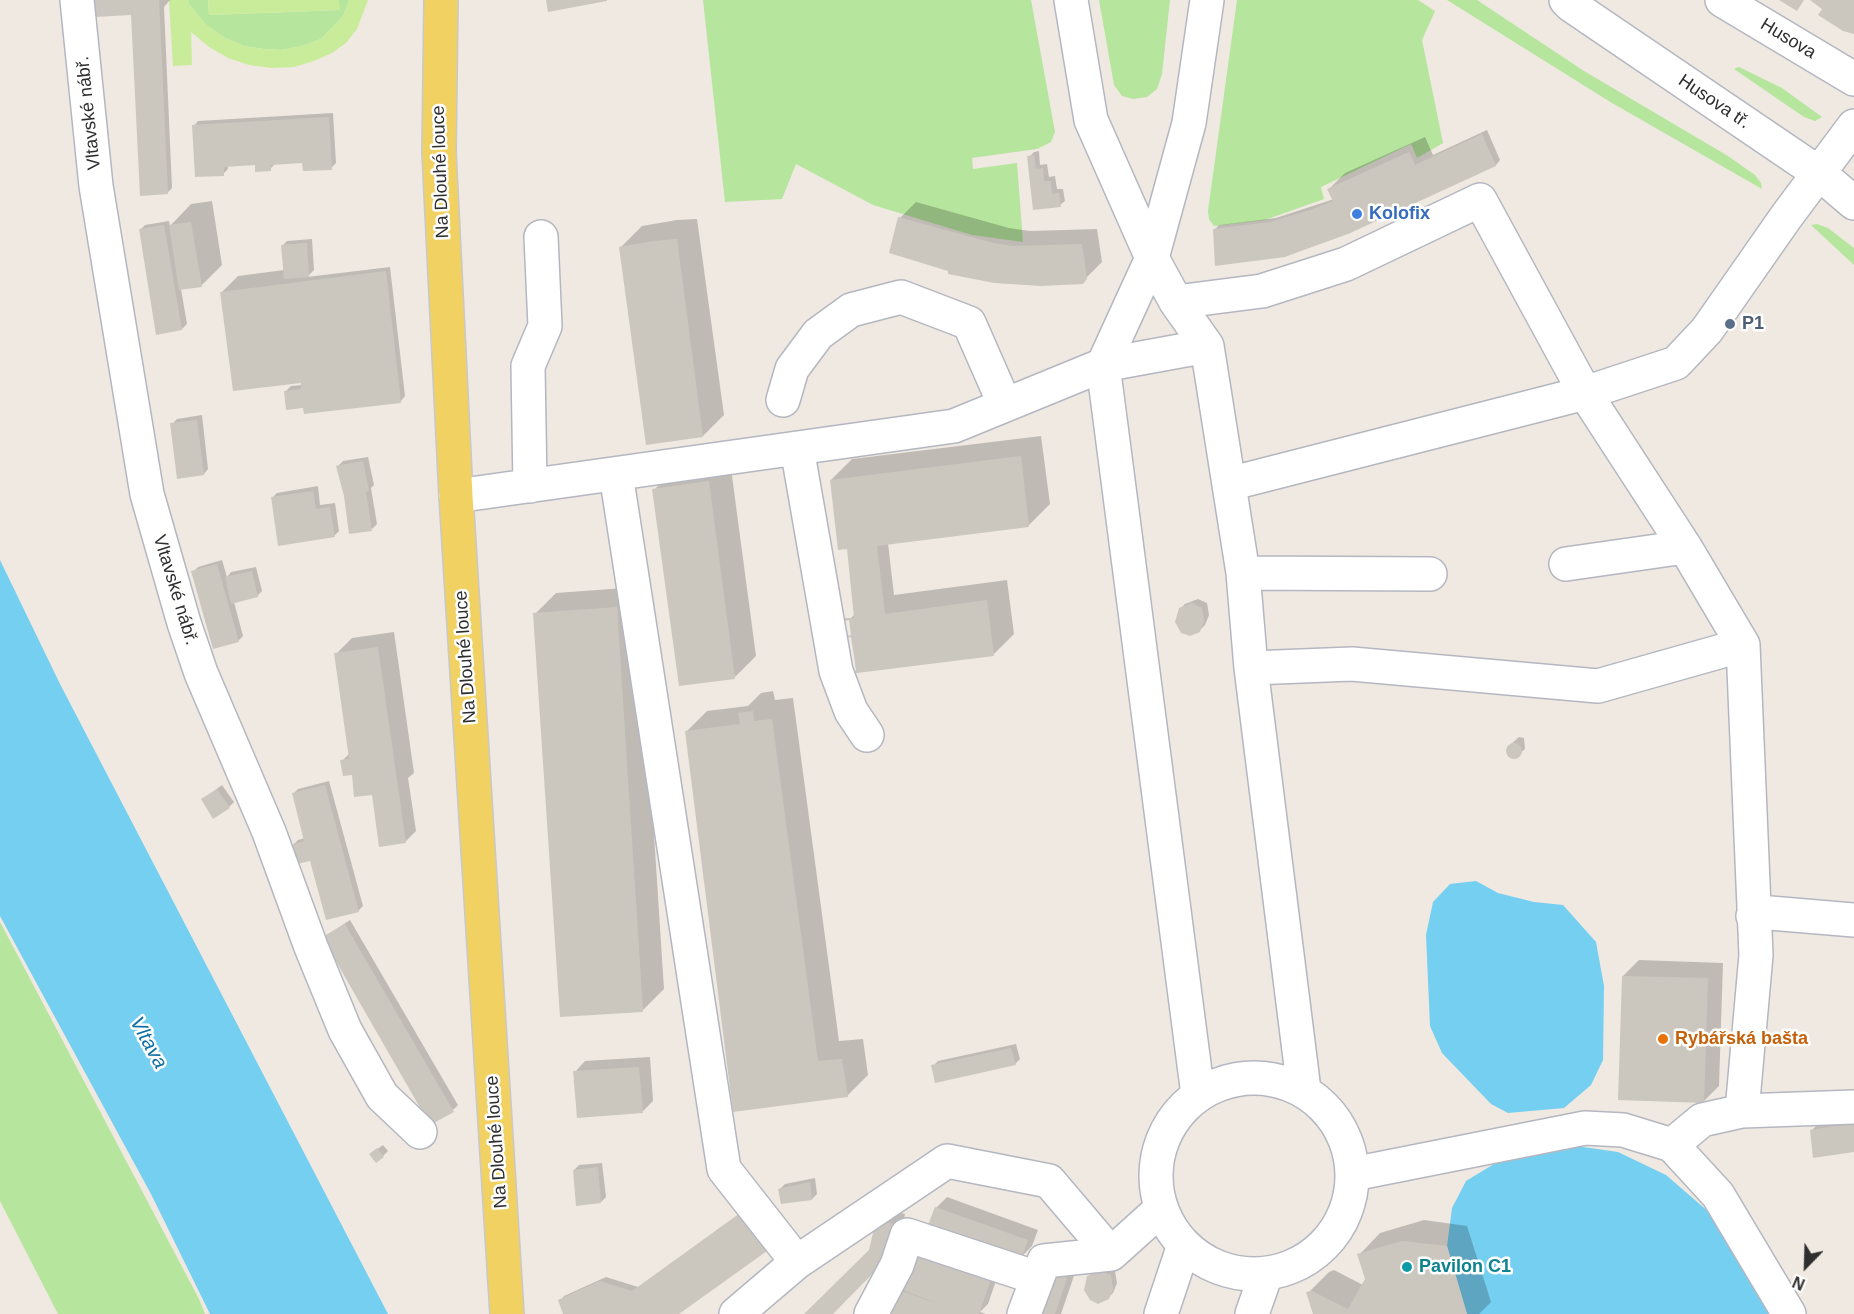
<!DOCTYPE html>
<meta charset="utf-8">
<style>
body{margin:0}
#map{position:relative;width:1854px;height:1314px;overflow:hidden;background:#efe9e1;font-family:Arial,sans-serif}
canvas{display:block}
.north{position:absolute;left:1776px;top:1236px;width:60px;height:60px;-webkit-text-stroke:4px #fff;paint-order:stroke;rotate:203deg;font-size:16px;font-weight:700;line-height:24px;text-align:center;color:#2e2e2e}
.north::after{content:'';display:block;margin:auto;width:21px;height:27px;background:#2e2e2e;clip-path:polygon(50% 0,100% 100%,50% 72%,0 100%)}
</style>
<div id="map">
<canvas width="1854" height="1314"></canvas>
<div class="north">N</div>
</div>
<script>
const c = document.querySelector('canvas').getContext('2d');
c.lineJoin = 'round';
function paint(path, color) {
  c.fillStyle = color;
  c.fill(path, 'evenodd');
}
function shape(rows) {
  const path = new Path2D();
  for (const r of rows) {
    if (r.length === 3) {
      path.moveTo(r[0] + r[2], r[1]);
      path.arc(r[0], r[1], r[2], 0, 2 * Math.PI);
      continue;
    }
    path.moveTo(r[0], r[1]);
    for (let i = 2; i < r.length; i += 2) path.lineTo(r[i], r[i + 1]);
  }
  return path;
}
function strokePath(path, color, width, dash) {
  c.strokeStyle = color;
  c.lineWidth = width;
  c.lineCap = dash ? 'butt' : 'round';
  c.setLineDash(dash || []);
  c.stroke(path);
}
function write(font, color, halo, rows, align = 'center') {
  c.font = font + ' Arial,sans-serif';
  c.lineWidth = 5;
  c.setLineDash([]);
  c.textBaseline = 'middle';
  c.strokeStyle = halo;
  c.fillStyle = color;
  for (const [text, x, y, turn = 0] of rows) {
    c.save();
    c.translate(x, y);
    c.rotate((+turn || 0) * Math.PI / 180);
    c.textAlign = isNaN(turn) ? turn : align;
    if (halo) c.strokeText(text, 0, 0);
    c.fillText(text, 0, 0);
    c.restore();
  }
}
paint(shape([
 [189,0,208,0,209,15,339,10,339,0,349,0,343,16,321,39,302,46,281,50,264,49,244,46,225,38,205,24,189,4],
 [703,0,1031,0,1055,132,1051,142,1037,149,972,158,973,169,1017,163,1023,242,972,235,873,205,796,164,782,199,725,202],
 [1099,0,1170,0,1162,74,1157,89,1147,97,1133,99,1122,96,1114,85],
 [1237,0,1418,0,1435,11,1422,40,1443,143,1417,158,1411,144,1321,187,1324,199,1265,220,1214,226,1209,219,1208,211],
 [1447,0,1477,0,1584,71,1728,156,1755,175,1761,183,1762,189,1612,103],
 [1739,67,1782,88,1822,117,1815,121,1804,117,1734,69],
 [1817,224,1828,228,1854,248,1854,265,1811,225],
 [0,922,199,1299,205,1314,58,1314,0,1201]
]), '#b6e59e');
paint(shape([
 [169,0,189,0,189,4,205,24,225,38,244,46,264,49,281,50,302,46,321,39,343,16,349,0,368,0,357,29,346,43,332,53,314,61,294,67,272,68,249,65,228,58,209,47,191,32,192,65,173,66],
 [208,0,339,0,340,10,209,15]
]), '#c9ec9a');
paint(shape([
 [0,560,60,684,388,1314,210,1314,151,1194,0,916],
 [1476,881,1498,893,1534,902,1563,905,1596,942,1604,986,1603,1060,1591,1085,1564,1108,1508,1113,1491,1104,1442,1053,1430,1026,1426,935,1433,902,1450,884],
 [1576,1146,1618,1152,1666,1175,1710,1213,1767,1294,1769,1314,1467,1314,1447,1246,1452,1208,1466,1181,1494,1164]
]), '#75cff0');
paint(shape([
 [96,0,170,0,164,7,172,188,167,193,132,13],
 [333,113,336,163,331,168,303,161,275,164,270,169,256,163,228,165,228,169,223,174,194,126,198,121],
 [1487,130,1500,160,1496,165,1347,232,1214,230,1219,225,1276,218,1334,199,1329,189,1345,173,1425,137,1433,155],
 [1039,151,1040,165,1047,164,1049,177,1055,176,1057,189,1063,189,1065,201,1060,205,1035,208,1029,157,1034,152],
 [212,201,222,265,201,286,181,289,187,324,182,329,140,230,145,225,169,221,170,226,191,204],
 [916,202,1009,228,1030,231,1097,229,1102,262,1082,282,950,270,900,218],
 [697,219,724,415,703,436,621,247,642,226,677,220],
 [312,239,314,270,307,277,390,267,405,396,401,401,304,407,286,391,291,386,302,385,302,381,222,292,238,276,284,270,282,246,287,241],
 [202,415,208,469,204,474,172,424,177,419],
 [1041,436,1050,504,1029,525,888,543,894,595,1007,580,1014,634,993,655,850,619,855,614,852,547,831,480,852,459],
 [368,457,374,485,371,488,377,524,372,529,345,495,338,466,343,461],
 [730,461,756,656,735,677,654,490,675,468],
 [318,486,320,505,335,503,339,531,334,536,272,498,277,493],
 [222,560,227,577,231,572,256,567,262,591,257,596,234,602,243,636,238,641,193,572,198,567],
 [638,587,664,989,643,1010,535,614,556,593],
 [1198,599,1207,603,1209,615,1205,625,1199,631,1180,609,1185,604],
 [394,632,414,773,408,778,416,831,405,842,374,795,342,761,350,753,336,654,352,638],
 [773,691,775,700,793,698,839,1041,863,1039,868,1075,847,1096,735,1110,686,732,707,711,748,706,761,693],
 [1519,737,1524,738,1525,749,1514,758,1510,757,1508,752,1510,745],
 [329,781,363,906,358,911,311,859,293,845,298,840,305,838,293,794,298,789],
 [222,785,234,802,229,807,203,799],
 [350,920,458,1105,453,1110,324,937],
 [1639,960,1723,963,1719,1086,1703,1102,1623,976],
 [1016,1044,1020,1059,1015,1064,933,1066,938,1061],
 [650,1057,653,1101,642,1112,575,1072,585,1061],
 [1854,1115,1854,1150,1811,1131,1822,1120],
 [383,1145,388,1151,383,1156,376,1150],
 [602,1163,606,1197,601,1202,574,1170,579,1165],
 [815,1178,817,1194,812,1199,780,1189,785,1184],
 [947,1197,1038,1230,1032,1246,1021,1257,936,1208],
 [888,1210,905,1214,898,1246,831,1314,806,1314,871,1251],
 [1424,1220,1467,1226,1491,1302,1479,1314,1315,1314,1308,1293,1329,1272,1334,1270,1363,1285,1366,1279,1359,1255,1380,1233],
 [1060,1262,1077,1267,1061,1314,1035,1314],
 [1001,1266,988,1304,980,1312,986,1314,889,1314,902,1285],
 [1106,1266,1115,1271,1117,1283,1113,1293,1108,1298,1088,1277,1094,1271],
 [606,1277,638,1287,676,1314,565,1314,560,1301,564,1296]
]), '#0003');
paint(shape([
 [94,0,159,0,168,194,140,196,131,15,95,17],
 [546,0,607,0,607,1,548,12],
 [1779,0,1804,0,1797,11],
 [1810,0,1854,0,1854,34,1843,31,1818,15,1822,9],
 [329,117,332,170,303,171,302,163,271,165,271,171,255,172,255,165,224,167,224,176,195,177,192,125],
 [1482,134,1496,166,1348,234,1301,251,1285,257,1215,266,1213,229,1270,222,1310,210,1333,201,1327,189,1409,152,1415,165],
 [1034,155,1036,169,1043,168,1044,181,1051,181,1052,194,1059,193,1061,207,1033,210,1027,156],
 [898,217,993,243,1013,246,1082,244,1087,279,1083,284,1041,286,994,283,948,274,948,271,889,253],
 [191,222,202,287,179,290,169,225],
 [164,225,182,330,156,335,139,229],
 [677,239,703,437,646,445,619,247,654,241],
 [307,243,309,277,284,279,281,245],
 [386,271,401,403,304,414,303,408,286,410,284,391,301,389,301,383,233,391,220,292],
 [197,420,204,475,177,479,170,423],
 [1021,456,1029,527,877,546,885,614,987,600,994,656,849,674,849,672,856,671,854,656,851,637,845,638,845,636,851,635,849,620,843,621,843,618,854,618,847,549,838,550,830,480],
 [363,461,369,491,366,492,372,531,349,534,344,496,336,466],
 [709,481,735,679,679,686,652,489],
 [313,491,316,509,330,507,335,537,278,546,271,497],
 [217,564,239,642,213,649,191,571],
 [252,571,258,597,231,604,225,577],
 [1192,603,1202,608,1204,621,1200,632,1190,636,1181,633,1175,622,1179,608],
 [617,607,643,1012,560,1017,533,613],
 [378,647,406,843,379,847,372,795,354,797,352,775,343,776,340,760,349,759,334,653],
 [753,711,754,721,772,719,818,1061,842,1059,848,1097,733,1112,685,731,740,724,738,713],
 [1514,751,8],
 [325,785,359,912,326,920,310,861,297,864,292,845,304,841,292,793],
 [217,789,230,808,213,819,201,799],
 [345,924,454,1112,430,1125,322,937],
 [1622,976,1708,978,1704,1103,1618,1100],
 [1011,1048,1016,1065,935,1083,931,1065],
 [639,1067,643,1113,577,1118,573,1071],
 [1854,1123,1854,1152,1813,1158,1810,1130],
 [377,1148,384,1157,376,1163,369,1154],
 [598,1167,601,1203,576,1206,573,1170],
 [810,1182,812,1200,781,1204,778,1189],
 [935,1207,1028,1240,1021,1259,928,1225],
 [747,1208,774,1246,679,1314,563,1314,558,1300,600,1281,632,1291],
 [876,1220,895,1224,888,1258,833,1314,804,1314,869,1250],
 [1402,1241,1447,1246,1467,1314,1313,1314,1306,1292,1312,1291,1348,1309,1365,1279,1357,1254],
 [918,1250,992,1276,979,1314,887,1314,896,1289,944,1306,903,1290],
 [1101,1271,1111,1275,1113,1289,1109,1299,1098,1304,1090,1300,1084,1290,1087,1276],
 [1048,1272,1067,1278,1055,1314,1034,1314]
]), '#cbc7bf');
const minor = shape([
 [77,0,96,186,147,494,184,623,201,673,269,832,311,947,345,1030,382,1096,420,1132],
 [1071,0,1091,120,1152,258,1103,365,1198,1095],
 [1207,0,1189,123,1152,258,1176,302,1207,346,1243,573,1251,668,1304,1090],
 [1566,0,1571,5,1820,174,1854,203],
 [1722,0,1854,79],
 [1176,302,1262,291,1346,264,1480,200,1585,393,1685,547,1743,645,1756,955,1742,1111,1702,1120,1672,1145,1623,1130,1585,1128,1353,1174],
 [783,400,792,369,818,334,851,310,901,297,969,323,1005,405],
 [797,448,836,671,851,711,867,735],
 [616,474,724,1169,797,1262,736,1314],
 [1229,484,1585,393,1676,363,1707,330,1786,217,1854,126],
 [530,486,528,366,545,326,541,237],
 [456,496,954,426,1103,365,1207,346],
 [1566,564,1685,547],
 [1243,573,1430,574],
 [1251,668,1352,664,1598,686,1743,645],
 [1753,916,1770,913,1854,920],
 [1254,1176,98],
 [1742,1111,1854,1107],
 [1672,1145,1718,1195,1789,1314],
 [797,1262,947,1161,1049,1181,1111,1254],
 [871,1314,897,1265,907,1235,1037,1278],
 [1024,1314,1044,1261,1111,1254,1161,1209],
 [1161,1314,1184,1245],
 [1252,1314,1266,1274]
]);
const major = shape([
 [441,0,439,152,456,496,507,1314]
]);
strokePath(minor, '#b4b7c1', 36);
strokePath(major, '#c9c9c9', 36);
strokePath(minor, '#fff', 33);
strokePath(major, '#f2d163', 33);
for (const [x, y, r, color] of [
 [1357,214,6,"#3f7fe0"],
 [1730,324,6,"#5c6f8a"],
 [1663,1039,6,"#e8710a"],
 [1407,1267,6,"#0f9aa8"]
]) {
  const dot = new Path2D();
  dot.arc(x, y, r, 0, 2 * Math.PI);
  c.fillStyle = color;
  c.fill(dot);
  strokePath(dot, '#fff', 2);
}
write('18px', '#2e2e2e', '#fff', [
 ["Husova",1788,39,31],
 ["Husova tř.",1714,102,34],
 ["Vltavské nábř.",89,113,-96],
 ["Na Dlouhé louce",441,172,-92],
 ["Vltavské nábř.",175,590,73],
 ["Na Dlouhé louce",466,657,-94],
 ["Na Dlouhé louce",497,1142,-94]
]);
write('bold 18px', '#366cbe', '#fff', [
 ["Kolofix",1369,214]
], 'left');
write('bold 18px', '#4e5e75', '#fff', [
 ["P1",1742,324]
], 'left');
write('bold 18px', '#c56008', '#fff', [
 ["Rybářská bašta",1675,1039]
], 'left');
write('bold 18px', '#0d838f', '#fff', [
 ["Pavilon C1",1419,1267]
], 'left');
write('italic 20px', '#0d6fa3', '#fff', [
 ["Vltava",148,1043,61]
]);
</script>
